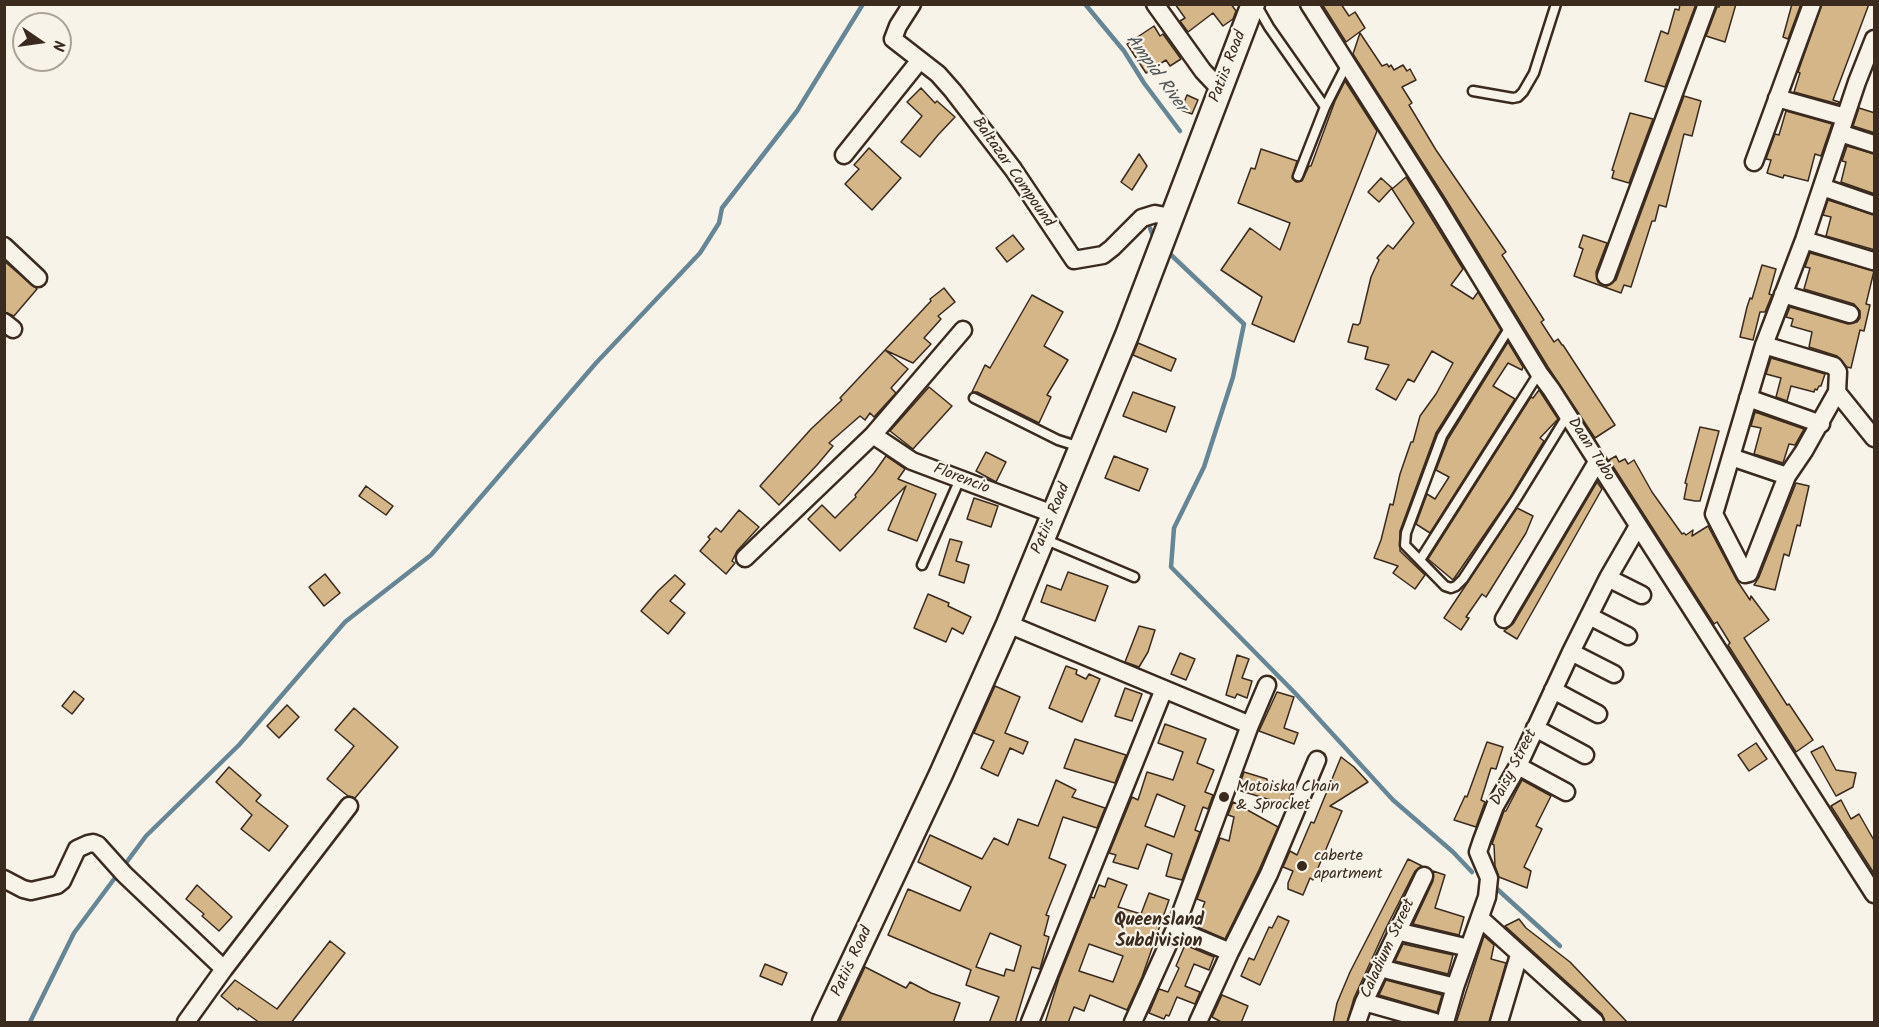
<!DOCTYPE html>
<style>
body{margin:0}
#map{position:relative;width:1879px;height:1027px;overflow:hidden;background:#f7f3e8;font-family:Kalam,sans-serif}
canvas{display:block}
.frame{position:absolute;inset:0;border:6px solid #3b2a1e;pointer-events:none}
.north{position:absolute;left:12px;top:12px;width:60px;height:60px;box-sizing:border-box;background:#f7f3e8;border:2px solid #aca397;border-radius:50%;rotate:103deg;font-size:16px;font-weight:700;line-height:24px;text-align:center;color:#3b2a1e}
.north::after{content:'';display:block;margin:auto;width:21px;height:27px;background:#3b2a1e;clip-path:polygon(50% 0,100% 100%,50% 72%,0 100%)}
</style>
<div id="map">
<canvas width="1879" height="1027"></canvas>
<div class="frame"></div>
<div class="north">N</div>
</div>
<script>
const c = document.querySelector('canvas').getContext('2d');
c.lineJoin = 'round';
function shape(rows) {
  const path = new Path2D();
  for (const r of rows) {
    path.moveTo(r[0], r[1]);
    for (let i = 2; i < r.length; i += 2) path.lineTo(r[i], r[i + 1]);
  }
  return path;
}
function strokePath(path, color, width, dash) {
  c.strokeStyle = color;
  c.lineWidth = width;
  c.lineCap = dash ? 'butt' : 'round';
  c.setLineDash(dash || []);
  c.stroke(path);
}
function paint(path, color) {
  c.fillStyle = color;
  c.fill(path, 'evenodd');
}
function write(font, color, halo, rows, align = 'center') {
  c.font = font + ' Kalam,sans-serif';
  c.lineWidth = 4.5;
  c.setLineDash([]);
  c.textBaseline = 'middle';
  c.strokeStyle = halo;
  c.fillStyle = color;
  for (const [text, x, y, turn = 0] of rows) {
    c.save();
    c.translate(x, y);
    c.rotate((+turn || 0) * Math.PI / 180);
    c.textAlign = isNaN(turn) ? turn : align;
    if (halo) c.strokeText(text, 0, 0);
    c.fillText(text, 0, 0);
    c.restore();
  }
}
strokePath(shape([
 [1085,4,1124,51,1144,83,1180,131],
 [1150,228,1154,239],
 [1167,257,1169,253,1244,324,1233,377,1204,467,1174,528,1171,567,1296,694,1393,800,1453,852,1472,872],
 [1496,888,1560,946],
 [30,1022,74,933,146,836,239,745,345,622,431,555,596,363,700,253,719,223,722,208,797,111,863,4]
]), '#678695', 4.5);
const building = shape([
 [1175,4,1231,4,1236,11,1233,19,1223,26,1213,13,1188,32,1180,21,1185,18,1175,4],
 [1322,4,1341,4,1349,16,1355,12,1365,28,1346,42,1322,4],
 [1680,4,1696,4,1665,87,1645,81,1661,31,1668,34,1675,9,1679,10,1680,4],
 [1720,4,1736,4,1725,42,1706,36,1717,7,1719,7,1720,4],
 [1792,4,1801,4,1788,39,1783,37,1792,4],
 [1822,4,1869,4,1833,100,1839,102,1838,104,1794,92,1800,73,1798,72,1822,4],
 [1154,26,1160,36,1163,34,1181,59,1170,66,1166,60,1146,73,1127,44,1154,26],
 [1360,33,1382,66,1387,64,1389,67,1391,65,1394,70,1403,65,1407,71,1410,69,1416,80,1402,87,1412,103,1409,105,1436,150,1506,252,1502,255,1544,320,1541,322,1554,342,1558,339,1562,345,1563,345,1615,425,1595,438,1548,367,1445,198,1353,54,1360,33],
 [1345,81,1377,131,1294,342,1252,324,1262,297,1221,270,1250,228,1280,250,1290,223,1238,203,1251,168,1255,169,1261,149,1297,161,1292,178,1296,182,1302,181,1309,166,1311,166,1335,101,1345,81],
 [921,88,935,103,937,101,955,117,938,135,920,157,901,142,922,116,907,102,921,88],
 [1187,95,1198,100,1192,114,1181,110,1187,95],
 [1684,96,1701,101,1692,136,1684,134,1666,207,1659,205,1655,221,1652,221,1631,287,1624,285,1621,293,1574,276,1583,249,1579,247,1583,235,1607,243,1596,272,1598,282,1607,286,1616,280,1684,96],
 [1859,108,1875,113,1875,133,1853,126,1859,108],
 [1786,111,1832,124,1821,156,1815,154,1808,181,1784,175,1783,178,1767,173,1771,160,1766,159,1775,134,1779,135,1786,111],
 [1630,113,1653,119,1629,183,1612,178,1614,171,1612,170,1630,113],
 [1847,146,1875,154,1875,194,1841,182,1846,162,1842,161,1847,146],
 [869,148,901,178,872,210,845,184,859,169,854,165,869,148],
 [1139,154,1147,166,1132,190,1121,182,1139,154],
 [1406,177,1463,269,1451,285,1473,299,1478,292,1501,330,1436,433,1400,531,1400,551,1425,575,1415,589,1393,573,1398,566,1374,558,1381,540,1390,504,1393,505,1400,474,1411,442,1413,442,1420,416,1436,394,1453,363,1432,351,1414,382,1408,379,1396,400,1376,389,1389,365,1365,359,1368,347,1348,342,1353,324,1358,325,1360,323,1371,277,1379,260,1377,258,1388,245,1393,249,1414,223,1392,189,1406,177],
 [1381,178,1392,188,1379,202,1368,192,1381,178],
 [1828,200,1875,215,1875,250,1826,236,1831,217,1823,215,1828,200],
 [1013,235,1024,249,1007,262,996,248,1013,235],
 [1810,253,1874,271,1866,304,1870,305,1864,331,1860,330,1851,368,1847,367,1837,356,1809,347,1812,332,1791,326,1793,319,1786,317,1790,307,1848,324,1857,322,1860,318,1860,311,1854,304,1804,289,1810,268,1805,267,1810,253],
 [4,261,37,289,14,316,4,312,4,261],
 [1762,265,1776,269,1769,294,1772,295,1765,312,1760,312,1753,340,1740,337,1747,307,1750,298,1752,299,1762,265],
 [944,288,955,302,938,316,941,319,924,338,931,344,913,363,885,350,931,301,930,299,944,288],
 [1032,295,1063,312,1044,346,1068,360,1047,395,1051,397,1039,423,977,392,972,392,985,365,990,368,1032,295],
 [1508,342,1523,367,1522,370,1508,363,1493,386,1515,399,1430,533,1416,524,1427,494,1435,499,1449,477,1436,470,1448,439,1508,342],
 [1138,343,1176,359,1171,371,1133,355,1138,343],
 [885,350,908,369,891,388,896,393,874,417,870,413,865,420,860,416,829,443,833,446,817,465,779,505,760,486,811,429,842,400,840,398,885,350],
 [1771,358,1825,374,1821,386,1819,386,1817,390,1815,389,1814,392,1791,386,1787,401,1776,397,1781,378,1766,374,1771,358],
 [929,387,952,406,913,449,890,431,929,387],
 [1539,390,1558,419,1540,438,1544,441,1511,496,1453,580,1428,559,1531,397,1533,398,1539,390],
 [1133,392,1175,407,1166,432,1123,416,1133,392],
 [1755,412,1804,429,1795,445,1789,444,1783,463,1754,454,1761,428,1751,426,1755,412],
 [1700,427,1719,431,1700,501,1695,501,1684,499,1687,484,1685,483,1700,427],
 [986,452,1006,462,996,482,976,471,986,452],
 [886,456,905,469,898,479,936,494,917,541,888,530,906,486,840,551,808,519,822,505,835,518,856,497,855,495,874,473,886,456],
 [1114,456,1148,469,1139,491,1105,478,1114,456],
 [1616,456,1619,462,1625,459,1628,464,1634,460,1652,492,1682,534,1684,533,1686,535,1693,530,1692,536,1708,526,1736,579,1750,600,1751,596,1769,620,1744,638,1787,705,1789,704,1813,740,1796,752,1728,645,1730,643,1717,622,1714,624,1609,460,1616,456],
 [1597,482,1602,489,1517,639,1504,631,1513,624,1597,482],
 [1796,483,1809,486,1800,526,1797,525,1789,556,1784,554,1775,590,1754,585,1759,577,1796,483],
 [366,486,393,506,386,515,359,496,366,486],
 [974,498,998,506,991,527,967,519,974,498],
 [1517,508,1533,516,1526,533,1486,597,1482,594,1466,617,1469,618,1461,630,1444,618,1517,508],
 [739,510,759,527,737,551,732,561,735,563,726,574,700,551,710,539,708,537,716,528,721,532,739,510],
 [950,539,962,542,956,561,969,565,964,583,939,575,950,539],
 [1068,572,1108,586,1095,621,1041,602,1047,585,1061,590,1068,572],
 [325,574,340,593,324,606,309,587,325,574],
 [675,575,685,584,670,601,685,613,668,634,641,611,658,591,675,575],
 [928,594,949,603,948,606,971,617,963,634,952,628,946,642,914,628,928,594],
 [1139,626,1155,630,1148,652,1139,667,1125,662,1139,626],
 [1180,653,1195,659,1186,680,1171,674,1180,653],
 [1237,655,1249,659,1242,678,1252,681,1247,698,1237,694,1235,698,1226,695,1237,655],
 [1066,666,1077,670,1076,674,1086,679,1089,674,1100,679,1082,722,1049,708,1066,666],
 [995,686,1020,697,1005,733,1028,742,1023,754,1010,748,998,776,981,768,994,741,974,733,995,686],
 [1125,688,1142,694,1132,721,1115,716,1125,688],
 [74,691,84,699,72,714,62,706,74,691],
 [1277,692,1294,697,1284,728,1298,733,1294,744,1259,731,1277,692],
 [287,705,299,717,279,738,267,726,287,705],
 [354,708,398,747,355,798,348,796,327,779,354,746,335,730,354,708],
 [1165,724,1206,739,1197,763,1214,770,1205,792,1213,795,1208,809,1203,807,1195,830,1200,832,1182,880,1166,876,1172,854,1147,844,1138,869,1113,862,1116,855,1109,853,1132,797,1138,800,1147,772,1173,780,1183,752,1158,743,1165,724],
 [1157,794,1185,806,1174,837,1145,826,1157,794],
 [1075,739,1126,755,1115,783,1064,768,1075,739],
 [1487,742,1503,747,1496,769,1491,768,1481,800,1485,802,1476,827,1454,820,1465,796,1467,797,1487,742],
 [1756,743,1767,759,1749,771,1738,755,1756,743],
 [1823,746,1836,770,1856,773,1853,787,1836,796,1811,752,1823,746],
 [1341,757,1354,767,1368,782,1330,806,1342,811,1313,880,1310,878,1303,895,1288,889,1288,883,1293,871,1283,867,1290,851,1297,855,1311,822,1314,823,1341,757],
 [229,767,261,795,256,801,288,826,269,851,241,829,252,815,216,782,229,767],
 [1244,772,1267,779,1267,782,1292,792,1287,805,1238,790,1244,772],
 [1056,780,1076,790,1072,797,1105,808,1097,828,1063,817,1049,858,1066,865,1046,915,1049,916,1044,935,1049,937,1040,969,1032,967,1015,1023,989,1023,999,997,966,985,971,970,888,935,908,889,960,911,971,887,918,862,930,835,982,859,994,838,1008,845,1018,819,1038,826,1056,780],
 [990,933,1021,946,1014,971,1006,969,1004,976,976,967,990,933],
 [1522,780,1551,796,1536,826,1542,829,1524,867,1531,871,1527,888,1499,877,1495,866,1494,845,1492,844,1504,811,1506,811,1522,780],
 [1841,800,1851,819,1859,814,1875,842,1875,875,1831,806,1841,800],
 [1233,802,1278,827,1259,870,1225,939,1195,926,1205,902,1197,899,1220,838,1229,841,1234,817,1228,815,1233,802],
 [1408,859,1422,866,1415,871,1386,928,1354,998,1347,1023,1333,1023,1337,1003,1350,972,1408,859],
 [1433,871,1445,875,1435,908,1464,917,1459,935,1413,924,1433,881,1433,871],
 [1108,878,1127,885,1118,907,1141,914,1149,893,1169,900,1142,977,1127,1010,1090,995,1084,1011,1074,1007,1068,1023,1045,1023,1059,978,1091,897,1094,898,1099,885,1105,887,1108,878],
 [1089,944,1123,956,1113,982,1079,971,1089,944],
 [197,885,232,917,219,931,202,916,204,914,186,899,197,885],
 [1278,916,1289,921,1260,985,1241,976,1249,958,1254,960,1269,927,1272,928,1278,916],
 [1519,919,1526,928,1570,962,1628,1023,1605,1023,1602,1014,1505,926,1519,919],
 [1484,936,1494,945,1491,959,1506,963,1489,1023,1456,1023,1484,936],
 [330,941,345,953,291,1023,260,1023,239,1008,238,1010,221,996,235,980,277,1009,330,941],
 [1403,944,1453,955,1448,974,1395,961,1403,944],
 [1185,945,1214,957,1209,970,1194,964,1185,986,1200,992,1195,1004,1177,997,1169,1016,1166,1015,1164,1019,1149,1013,1159,989,1168,992,1179,968,1176,966,1185,945],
 [765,964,787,973,782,985,760,976,765,964],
 [865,967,906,988,910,982,931,993,960,1003,953,1023,839,1023,865,967],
 [1386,980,1442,995,1437,1012,1379,995,1386,980],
 [1222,995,1248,1006,1241,1023,1223,1023,1212,1017,1222,995]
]);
paint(building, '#d4b688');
strokePath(building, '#3b2a1e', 1.5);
const lane = shape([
 [1257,6,1269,27,1325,107],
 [1473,91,1513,98,1518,97,1523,92,1534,73,1556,4],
 [1298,176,1325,107,1347,64],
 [1510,327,1442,436,1406,533,1405,545,1445,586,1451,588,1456,586,1463,579,1516,499,1567,416],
 [974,398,1058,440,1080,447],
 [1044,539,1134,577],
 [1420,560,1539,373],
 [922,565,960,479]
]);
const street = shape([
 [912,4,898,26,893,39,938,74,953,91,1013,169,1074,260,1103,255,1112,248,1142,218,1155,214,1171,217],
 [1155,4,1203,71,1220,89],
 [1309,4,1436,204,1539,373,1551,389,1874,894],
 [1777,98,1845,117],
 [1840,133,1874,144],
 [844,155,920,60],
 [1754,162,1812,4],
 [1822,187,1874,205],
 [1804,240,1873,261],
 [4,246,38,278],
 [1606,276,1707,4],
 [1783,294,1850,314],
 [4,322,13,329],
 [1764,345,1834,366,1838,372,1837,392,1804,451,1787,476,1749,573,1745,574,1714,514,1764,345,1804,240,1857,82,1874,39],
 [1837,392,1874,438],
 [1748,398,1821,424],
 [873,435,912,461,1053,514],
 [1731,457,1787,476],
 [745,558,873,435,963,330],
 [1608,578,1642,595],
 [1589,616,1628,636],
 [1504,619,1597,462],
 [1008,624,1250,725],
 [1571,652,1614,674],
 [1553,690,1598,714],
 [1535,728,1585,755],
 [1518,766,1566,792],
 [4,879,23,889,31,891,57,885,62,881,77,849,88,844,93,843,98,845,124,874,224,969,186,1022],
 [1480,918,1595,1022],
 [1175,929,1230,952,1198,1022],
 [1396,931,1469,948],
 [1230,952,1269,874,1317,760],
 [1380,968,1455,987],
 [224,969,349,806],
 [1364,1002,1435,1022],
 [1030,1022,1164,689],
 [1133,1022,1175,929,1250,725,1267,685],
 [1357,1022,1364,1002,1424,876],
 [1445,1022,1455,987,1487,897,1489,878,1478,852,1482,840,1495,806,1518,766,1571,652,1608,578,1638,526],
 [1499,1022,1519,955]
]);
const secondary = shape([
 [824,1022,941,774,1008,624,1127,335,1253,4]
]);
strokePath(lane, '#3b2a1e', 13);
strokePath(street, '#3b2a1e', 21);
strokePath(secondary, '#3b2a1e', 27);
strokePath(lane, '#f7f3e8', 8);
strokePath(street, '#f7f3e8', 16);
strokePath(secondary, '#f7f3e8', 22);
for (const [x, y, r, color] of [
 [1224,797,6,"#3b2a1e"],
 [1302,866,6,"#3b2a1e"]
]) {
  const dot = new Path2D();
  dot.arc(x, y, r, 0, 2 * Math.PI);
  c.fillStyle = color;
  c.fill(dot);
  strokePath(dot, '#f7f3e8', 2);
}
write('16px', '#3b2a1e', '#f7f3e8', [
 ["Patiis Road",1229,67,-69],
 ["Baltazar Compound",1012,173,55],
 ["Daan Tubo",1590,450,57],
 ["Florencio",961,480,21],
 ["Patiis Road",1052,519,-67],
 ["Daisy Street",1515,768,-63],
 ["Caladium Street",1389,949,-65],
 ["Patiis Road",853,962,-65]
]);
write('16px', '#3b2a1e', '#f7f3e8', [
 ["Motoiska Chain",1236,788],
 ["& Sprocket",1236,806],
 ["caberte",1314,857],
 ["apartment",1314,875]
], 'left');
write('italic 18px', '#515859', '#f7f3e8', [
 ["Ampid River",1155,74,54]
]);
write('bold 18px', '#3b2a1e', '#f7f3e8', [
 ["Queensland",1159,922],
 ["Subdivision",1159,943]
]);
</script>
